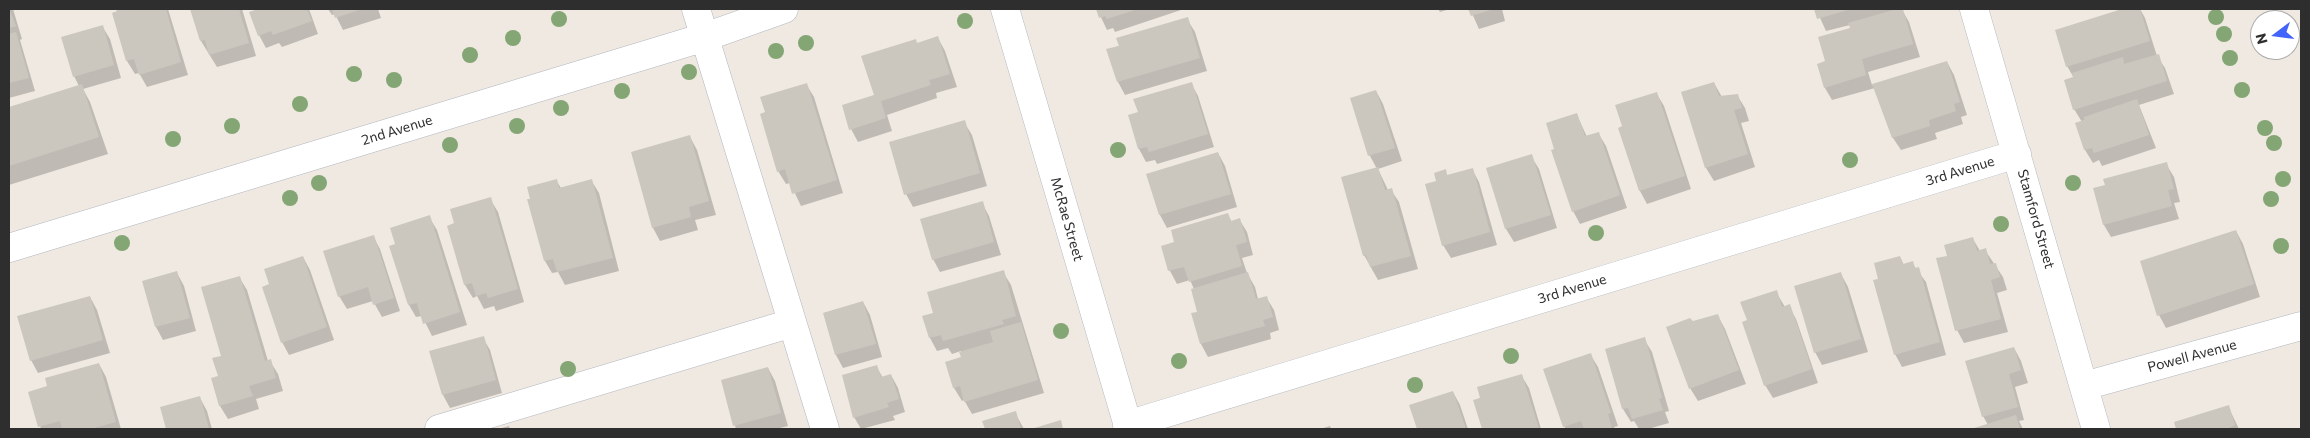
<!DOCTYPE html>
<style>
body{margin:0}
#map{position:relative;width:2310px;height:438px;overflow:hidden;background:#efe9e1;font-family:Commissioner,sans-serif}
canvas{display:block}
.frame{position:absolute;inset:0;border:10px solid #2e2e2e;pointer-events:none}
.north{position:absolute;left:2250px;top:10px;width:50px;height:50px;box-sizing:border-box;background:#fff;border:1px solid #ababab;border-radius:50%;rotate:255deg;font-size:14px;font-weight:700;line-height:20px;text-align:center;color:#2e2e2e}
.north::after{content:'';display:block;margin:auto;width:18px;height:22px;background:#4264fb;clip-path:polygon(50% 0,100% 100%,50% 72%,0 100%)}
</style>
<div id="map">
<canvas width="2310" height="438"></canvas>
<div class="frame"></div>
<div class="north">N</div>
</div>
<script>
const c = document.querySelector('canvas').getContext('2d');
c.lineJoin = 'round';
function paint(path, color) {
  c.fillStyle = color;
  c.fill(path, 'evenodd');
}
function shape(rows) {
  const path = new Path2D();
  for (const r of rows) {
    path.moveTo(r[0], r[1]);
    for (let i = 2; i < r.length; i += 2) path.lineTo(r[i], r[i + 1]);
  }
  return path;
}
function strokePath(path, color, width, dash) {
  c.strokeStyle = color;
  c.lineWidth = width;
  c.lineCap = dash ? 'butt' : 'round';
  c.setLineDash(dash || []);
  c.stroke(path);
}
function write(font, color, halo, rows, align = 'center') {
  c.font = font + ' Commissioner,sans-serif';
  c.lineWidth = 4;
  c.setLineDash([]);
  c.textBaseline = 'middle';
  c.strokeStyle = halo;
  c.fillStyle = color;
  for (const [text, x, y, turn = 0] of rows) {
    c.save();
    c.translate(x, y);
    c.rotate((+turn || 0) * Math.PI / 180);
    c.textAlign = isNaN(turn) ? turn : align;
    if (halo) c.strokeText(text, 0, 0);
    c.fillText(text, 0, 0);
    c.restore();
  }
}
paint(shape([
 [9,9,13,9,22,39,20,40,35,91,9,98],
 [117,9,168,9,188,75,147,87,139,73,135,74,127,61,113,13,118,12],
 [191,9,242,9,256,56,217,67,201,41],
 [261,9,309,9,318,34,282,47,279,43,266,48,259,35],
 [328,9,378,9,381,18,343,30,335,14,332,15],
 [1097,9,1184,9,1115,32,1113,28,1107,30],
 [1438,9,1450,9,1440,12],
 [1470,9,1502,9,1505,21,1479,29],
 [1816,9,1905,9,1902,10,1909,22,1920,57,1868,72,1872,85,1947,62,1954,75,1967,115,1961,117,1963,124,1935,133,1937,139,1901,150,1893,138,1875,88,1832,100,1825,88,1826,62,1851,29,1850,25,1826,31],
 [2127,9,2140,9,2145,18,2157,56,2165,68,2174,94,2139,105,2156,148,2102,166,2099,160,2093,163,2085,150,2076,124,2082,122,2074,109,2074,78,2067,66,2056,31],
 [1187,19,1195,32,1207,71,1125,95,1118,82,1108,50],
 [102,26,110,39,121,78,83,89,90,102,108,154,9,185,9,108,79,86,74,76],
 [938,38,945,51,957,87,936,93,937,98,887,115,892,131,858,142,851,129,917,44],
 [1191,83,1198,96,1214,147,1157,164,1155,160,1146,162,1139,149,1130,116,1139,113],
 [1714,83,1722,97,1737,95,1745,108,1749,121,1741,123,1755,167,1714,181,1706,168,1682,93],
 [806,84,814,97,843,193,801,206,790,183,786,184,778,171],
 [1376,91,1383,104,1402,161,1378,169,1388,190,1391,190,1399,202,1418,269,1378,280,1364,255,1377,169,1370,156,1352,99],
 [1656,93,1664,106,1691,189,1647,204,1640,191,1619,128,1624,127],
 [1577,115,1587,137,1598,133,1606,146,1627,208,1580,224,1573,211,1556,150],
 [964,122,972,135,987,186,913,207,906,194],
 [690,137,697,150,716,215,695,220,698,230,660,241,653,228,632,153],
 [1218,153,1225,166,1237,207,1167,228,1160,215,1148,174],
 [1531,156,1539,169,1557,228,1514,242,1506,229,1488,169],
 [2166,164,2174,177,2180,202,2174,203,2179,219,2111,237,2104,225,2106,185],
 [1472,169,1479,182,1497,245,1451,258,1443,245,1437,182,1445,171,1448,176],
 [556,180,561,188,591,180,599,193,619,271,565,285,558,272,552,273,545,261],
 [490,199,498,212,524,302,496,311,494,306,484,309,477,296,473,298,465,285,448,227,456,224],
 [982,203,989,216,1001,255,940,272,933,259],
 [1227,214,1232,222,1239,219,1247,232,1253,255,1242,258,1247,273,1255,287,1258,299,1266,297,1274,310,1279,330,1270,333,1271,339,1208,357,1201,344,1192,314,1198,312,1194,289,1190,280,1177,284,1170,271,1163,247,1176,243],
 [429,217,437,230,467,325,432,336,422,316,416,317,409,305,397,245],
 [2236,231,2243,244,2260,297,2166,328,2159,315],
 [373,236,380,249,400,311,382,317,373,301,347,309,339,296],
 [1973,239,1980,251,1985,250,2003,277,2007,290,1997,293,2008,332,1964,343,1957,330,1949,257],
 [303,257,310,270,334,340,289,355,282,342],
 [1900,257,1904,265,1912,263,1926,282,1946,355,1902,367,1895,354,1880,280],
 [1003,272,1011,285,1044,393,972,414,964,400,962,401,954,388,946,362,962,358,961,351,952,354,948,348,937,351,930,338,924,317,934,314],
 [177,273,184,286,196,331,163,340,156,327,144,282],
 [1841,274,1848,287,1868,352,1822,365,1815,352],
 [239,277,247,290,268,361,270,361,278,374,283,391,256,399,259,409,228,419,220,406,212,379,219,377],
 [1776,292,1785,307,1789,306,1796,319,1818,383,1773,398,1765,385],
 [90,297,97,310,110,353,38,373,31,360],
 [863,302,870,315,882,357,843,368,836,355,824,313],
 [1718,316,1725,329,1746,384,1698,401,1690,388,1693,322],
 [483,338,490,350,502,393,450,408,443,395],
 [1644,339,1652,352,1669,411,1665,412,1669,423,1648,429,1639,429,1634,421,1631,422,1623,409,1607,350],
 [2014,348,2021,361,2028,383,2015,387,2024,420,2019,421,2023,429,1974,429,1988,425,1983,416],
 [1590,354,1598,367,1618,426,1614,427,1615,429,1566,429,1564,426],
 [99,364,106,377,121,429,41,429,30,392,49,387],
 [876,366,883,378,891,375,898,388,905,412,893,416,895,420,861,429,854,417],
 [768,368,775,381,788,426,776,429,736,429,722,381],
 [1521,375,1529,388,1541,429,1483,429,1474,401],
 [1453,392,1460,405,1468,429,1418,429,1411,406],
 [200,398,207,411,212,429,167,429,161,408],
 [2228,406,2239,429,2177,429,2175,423],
 [1015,413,1024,429,986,429,984,422],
 [509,426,510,429,498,429],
 [1330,426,1331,429,1320,429]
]), '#0003');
paint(shape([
 [9,9,16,26,9,28],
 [116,9,166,9,181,62,139,75,134,59,126,61,112,13,117,11],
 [190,9,239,9,249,43,209,55,205,40,200,41],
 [258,9,307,9,312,21,273,35,271,31,258,36,249,12],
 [332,9,362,9,335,18],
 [1096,9,1138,9,1107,19,1105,16,1099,18],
 [1468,9,1494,9,1471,16],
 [1814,9,1851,9,1817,19],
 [1897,9,1903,9,1913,44,1862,59,1866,75,1824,88,1817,64,1825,61,1818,37,1850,28,1848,23],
 [2122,9,2140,9,2150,41,2066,67,2055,30],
 [1188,17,1200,58,1117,82,1106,49,1119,46,1116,38],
 [103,25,114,65,73,77,61,37],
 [16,32,29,78,9,83,9,34],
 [938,36,950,74,929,80,931,85,881,101,886,118,849,130,842,105,874,95,861,56,916,39,917,43],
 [2159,54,2167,81,2073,110,2064,80,2073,77,2072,73,2123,57,2124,64],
 [1947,61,1960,102,1954,104,1956,111,1929,120,1930,126,1892,138,1872,84],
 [1192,82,1208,134,1149,152,1147,147,1138,149,1128,115,1138,112,1133,99],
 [1714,82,1719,96,1738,94,1742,108,1734,110,1748,154,1705,168,1681,92],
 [807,83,837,180,792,194,785,169,777,172,760,114,765,112,760,97],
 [82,84,99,137,9,166,9,107],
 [1376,90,1395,148,1368,156,1350,98],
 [1657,92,1685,176,1639,191,1618,128,1622,126,1615,105],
 [2137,99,2149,135,2094,153,2092,148,2084,150,2075,123,2084,120,2084,117],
 [1577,113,1585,136,1599,132,1620,195,1572,212,1551,150,1554,149,1546,123],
 [965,120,980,173,904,195,889,142],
 [690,135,709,201,689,207,691,217,652,228,631,152],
 [1218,152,1231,194,1159,215,1146,174],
 [1532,154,1551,215,1505,229,1486,168],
 [2167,162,2174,189,2168,190,2172,206,2103,225,2093,188,2105,185,2103,179],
 [1378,167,1385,190,1392,188,1411,256,1370,267,1366,255,1363,256,1341,177],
 [1473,168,1490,232,1442,246,1425,184,1436,181,1434,173,1446,169,1447,175],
 [557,179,559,188,592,179,613,258,557,272,553,259,544,261,527,199,530,199,527,187],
 [491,197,518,289,488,298,486,293,476,296,472,283,464,285,447,226,454,223,450,209],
 [983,201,994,242,932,260,920,219],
 [1228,213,1231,221,1240,218,1247,242,1236,245,1242,266,1189,282,1184,267,1168,271,1161,246,1174,242,1171,230],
 [430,215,460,312,423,324,417,303,408,305,389,246,395,244,390,228],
 [2236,230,2254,284,2157,316,2140,261],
 [374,235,394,298,373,305,368,287,338,297,323,251],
 [1973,237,1977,251,1986,248,1990,264,1996,263,2000,277,1991,280,2001,319,1955,331,1936,258,1947,256,1944,245],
 [303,256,327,327,281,343,262,287,269,284,264,269],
 [1900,256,1903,264,1913,261,1915,268,1919,267,1940,342,1894,355,1873,280,1878,279,1874,263],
 [1004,270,1016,316,1002,320,1004,324,943,341,941,335,929,338,922,316,933,313,927,292],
 [177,271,190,318,155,327,142,281],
 [1248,272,1256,299,1267,296,1273,317,1263,320,1265,326,1200,344,1191,313,1197,312,1191,289],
 [1841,272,1861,339,1814,353,1794,286],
 [240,276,265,361,271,359,276,378,249,386,253,396,219,406,211,378,218,376,212,358,221,356,201,287],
 [1777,290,1782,307,1790,304,1812,369,1764,386,1742,322,1747,320,1740,302],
 [90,296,103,340,30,361,17,316],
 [863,301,876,344,835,355,823,313],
 [1718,314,1739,370,1689,389,1666,327,1690,318,1693,321],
 [1021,322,1038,380,964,402,960,386,953,388,945,362,961,357,959,352,993,342,990,331],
 [484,336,496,380,442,395,429,351],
 [1645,337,1662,398,1659,399,1663,410,1632,419,1628,408,1622,409,1605,349],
 [2014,347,2021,370,2009,374,2018,407,1982,417,1965,361],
 [1591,353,1611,413,1608,414,1612,429,1584,429,1581,421,1563,427,1543,369],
 [99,363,116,422,90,429,62,429,60,421,38,427,28,392,47,386,45,378],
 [877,365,881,377,891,374,899,399,887,403,889,407,853,418,842,375],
 [768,367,781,413,733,426,721,380],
 [1522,374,1539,429,1482,429,1473,400,1480,398,1477,387],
 [1453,391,1466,429,1417,429,1409,405],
 [200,396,209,429,166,429,160,407],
 [2229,405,2235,425,2227,429,2176,429,2174,422],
 [1016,411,1021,429,985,429,982,421],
 [2016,415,2020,429,1971,429],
 [1061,420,1063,429,1031,429]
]), '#cbc7bf');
const minor = shape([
 [696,9,825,429],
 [1005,9,1129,429],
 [1974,9,2096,429],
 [9,248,705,37,784,9],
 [2084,386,2301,326],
 [1127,425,2017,154],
 [439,429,792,323]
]);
strokePath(minor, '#b4b7c1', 29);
strokePath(minor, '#fff', 28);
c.fillStyle = '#84a574';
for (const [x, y] of [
 [2216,17],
 [559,19],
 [965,21],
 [2224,34],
 [513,38],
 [806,43],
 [776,51],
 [470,55],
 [2230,58],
 [689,72],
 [354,74],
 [394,80],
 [2242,90],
 [622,91],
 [300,104],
 [561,108],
 [232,126],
 [517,126],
 [2265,128],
 [173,139],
 [2274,143],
 [450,145],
 [1118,150],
 [1850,160],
 [2283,179],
 [319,183],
 [2073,183],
 [290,198],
 [2271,199],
 [2001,224],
 [1596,233],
 [122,243],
 [2281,246],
 [1061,331],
 [1511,356],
 [1179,361],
 [568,369],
 [1415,385]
]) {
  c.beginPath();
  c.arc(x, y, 8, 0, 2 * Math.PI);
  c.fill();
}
write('14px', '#2e2e2e', '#fff', [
 ["2nd Avenue",397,130,-17],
 ["3rd Avenue",1960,171,-17],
 ["McRae Street",1067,219,74],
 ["Stamford Street",2036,219,74],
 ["3rd Avenue",1572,289,-17],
 ["Powell Avenue",2192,356,-15]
]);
</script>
